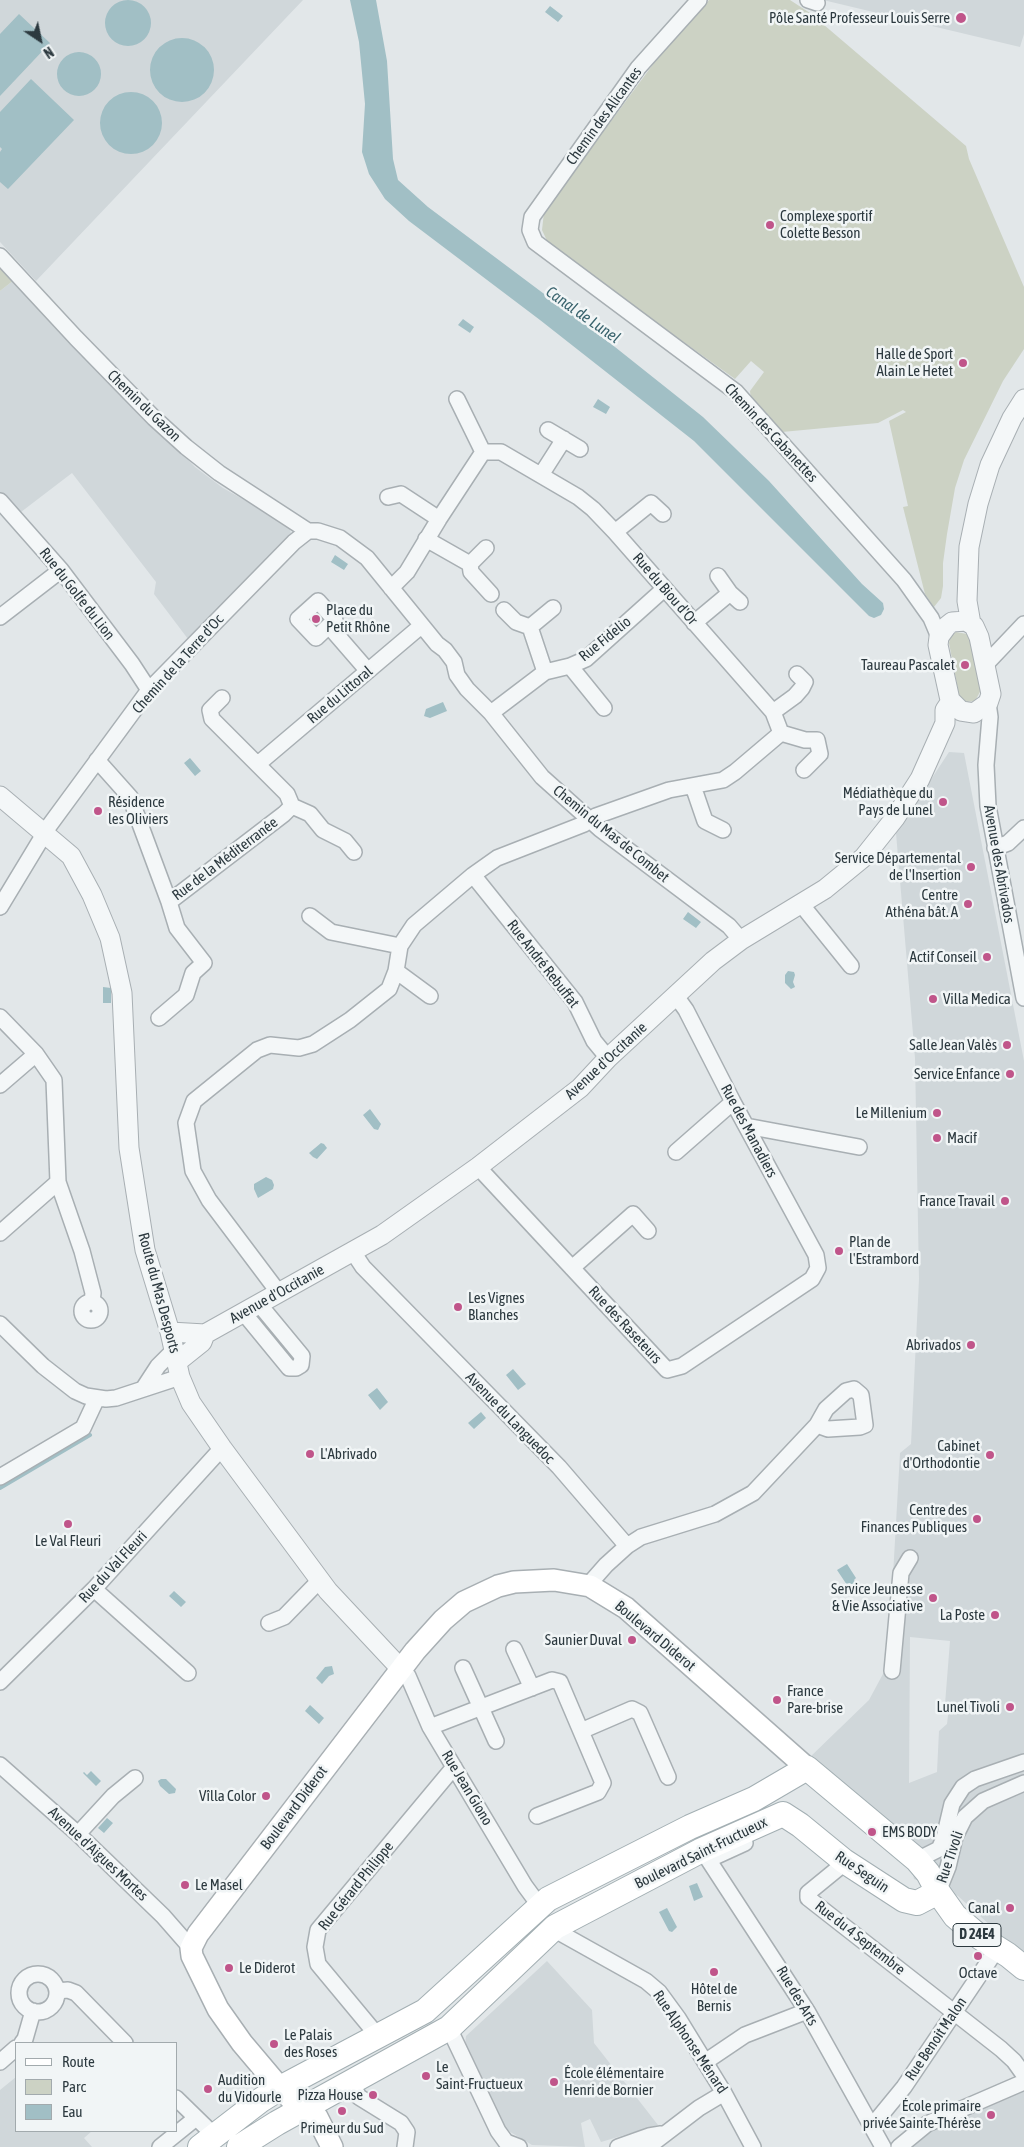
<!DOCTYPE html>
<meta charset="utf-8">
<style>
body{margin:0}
#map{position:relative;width:1024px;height:2147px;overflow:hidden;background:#e2e7e9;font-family:"Asap Condensed",sans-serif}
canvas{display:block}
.legend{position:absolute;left:15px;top:2042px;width:162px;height:90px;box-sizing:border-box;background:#f1f5f6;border:1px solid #a2aaad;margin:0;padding:6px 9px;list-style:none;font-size:15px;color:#2c393f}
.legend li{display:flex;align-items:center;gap:10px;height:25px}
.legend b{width:25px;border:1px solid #a2aaad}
.north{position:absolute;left:15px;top:15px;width:50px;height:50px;-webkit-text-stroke:4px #f1f5f6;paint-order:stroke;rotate:146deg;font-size:14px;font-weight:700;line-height:20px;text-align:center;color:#2c393f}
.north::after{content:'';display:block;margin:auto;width:18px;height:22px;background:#2c393f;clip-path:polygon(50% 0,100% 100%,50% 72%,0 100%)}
</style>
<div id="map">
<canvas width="1024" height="2147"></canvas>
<ul class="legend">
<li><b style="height:6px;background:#fff"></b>Route</li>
<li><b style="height:14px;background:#ccd2c4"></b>Parc</li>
<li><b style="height:14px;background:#a1bfc5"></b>Eau</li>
</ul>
<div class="north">N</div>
</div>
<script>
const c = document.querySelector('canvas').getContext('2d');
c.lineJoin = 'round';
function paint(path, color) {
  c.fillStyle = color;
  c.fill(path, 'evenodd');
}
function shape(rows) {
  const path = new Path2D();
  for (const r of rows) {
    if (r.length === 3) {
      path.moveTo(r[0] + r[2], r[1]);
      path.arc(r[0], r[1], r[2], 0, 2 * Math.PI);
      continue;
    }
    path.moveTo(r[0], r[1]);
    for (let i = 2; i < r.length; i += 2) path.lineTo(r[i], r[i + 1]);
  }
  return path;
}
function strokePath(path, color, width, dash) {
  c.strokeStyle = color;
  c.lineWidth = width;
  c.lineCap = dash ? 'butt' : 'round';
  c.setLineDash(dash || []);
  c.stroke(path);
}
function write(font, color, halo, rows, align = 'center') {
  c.font = font + ' "Asap Condensed",sans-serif';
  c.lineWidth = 5;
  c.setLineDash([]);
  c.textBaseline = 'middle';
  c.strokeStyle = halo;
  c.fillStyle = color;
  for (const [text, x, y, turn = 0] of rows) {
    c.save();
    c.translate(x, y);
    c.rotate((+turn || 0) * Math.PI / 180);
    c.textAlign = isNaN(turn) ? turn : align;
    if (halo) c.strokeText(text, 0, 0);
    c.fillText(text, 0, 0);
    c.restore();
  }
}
paint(shape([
 [0,0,303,0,36,281,0,242],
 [823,0,1024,0,1024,34,1020,47],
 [14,280,195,467,223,488,289,525,291,534,188,639,154,594,156,582,72,473,21,512,0,492,0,291],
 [949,752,964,753,1024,1061,1024,1956,958,1896,914,1879,905,1841,809,1758,869,1700,884,1672,890,1628,900,1453,911,1444,919,1279,915,1058,896,833],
 [910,1637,950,1641,945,1704,949,1707,947,1724,939,1731,937,1772,909,1783],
 [547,1961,592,2010,594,2043,658,2125,601,2142,590,2119,581,2123,585,2147,532,2145,507,2130,465,2045,466,2036],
 [16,2077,16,2131,92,2131,84,2138,92,2147,0,2147,0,2090],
 [1020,2090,1024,2091,1024,2147,906,2147,926,2129]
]), '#d0d7da');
paint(shape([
 [709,0,790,0,810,13,966,146,969,159,1024,287,1024,349,1003,381,964,460,955,488,947,534,943,563,943,586,941,598,934,607,925,594,903,507,908,506,889,421,906,412,903,410,878,423,782,432,751,400,750,391,764,372,751,361,735,379,549,245,542,230,544,212,654,63],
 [0,266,14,280,0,291],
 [956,632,967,634,970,637,981,690,975,701,966,702,959,695,949,643,950,637]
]), '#ccd2c4');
paint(shape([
 [350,0,376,0,387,61,393,159,398,180,428,207,615,347,703,417,769,481,862,584,883,603,884,609,881,615,874,618,869,616,694,441,540,320,409,221,385,199,369,174,362,152,365,104,359,42],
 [128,23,23],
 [550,6,563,16,558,22,545,12],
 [19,14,50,43,0,96,0,34],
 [182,70,32],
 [79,74,22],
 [31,79,74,120,8,189,0,182,0,152,2,149,0,147,0,112],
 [131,123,31],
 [463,319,474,327,470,333,458,325],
 [598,399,610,407,606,414,593,407],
 [335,555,348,564,344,570,331,562],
 [443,702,447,711,430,718,424,716,426,709],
 [190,758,201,771,195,776,184,763],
 [688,912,701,922,696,928,683,919],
 [788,971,794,972,795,975,793,982,795,987,791,989,785,983,785,975],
 [103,987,111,988,111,1003,103,1003],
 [370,1109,381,1124,378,1130,374,1129,363,1115],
 [321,1143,324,1144,327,1148,317,1159,313,1157,309,1153],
 [266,1177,272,1180,274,1185,273,1189,258,1198,254,1189,254,1184],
 [513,1369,526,1384,518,1390,506,1375],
 [377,1388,388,1402,380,1410,368,1395],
 [481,1412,486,1418,474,1429,468,1423],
 [847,1564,856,1578,854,1580,856,1584,852,1586,850,1583,847,1585,837,1570],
 [174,1591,186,1602,181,1607,169,1596],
 [332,1666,334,1674,329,1676,322,1684,316,1678,325,1667],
 [310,1705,324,1718,319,1724,305,1711],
 [91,1771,101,1781,96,1786,83,1773,84,1772,87,1775],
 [161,1779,166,1779,176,1789,175,1793,169,1794,160,1786,158,1781],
 [107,1818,113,1823,104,1833,98,1828],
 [697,1883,703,1897,694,1901,689,1886],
 [667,1908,677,1927,672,1932,669,1931,659,1912]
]), '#a1bfc5');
strokePath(shape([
 [0,1488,90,1435]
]), '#a1bfc5', 4);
const minor = shape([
 [699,0,638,68,532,217,530,230,535,242,736,392,904,580,931,618,939,637],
 [808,0,817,3],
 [0,256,76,338,154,418,186,447,219,473,308,531],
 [457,399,483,452],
 [548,430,580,449],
 [541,475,564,439],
 [388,497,401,494,439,519],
 [0,501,61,570,132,664,149,690],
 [308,531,318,531,340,538,367,558,437,644,445,650,454,662,457,675,467,689,491,713,542,777,600,829,729,926,741,940],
 [615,532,651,503,663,514],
 [426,539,470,564],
 [486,548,470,564,471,572,491,594],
 [718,576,730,593,740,602],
 [318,601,335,620,316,638,298,619,318,601],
 [504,610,516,622,530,627],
 [0,617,61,570],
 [694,623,730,593],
 [329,626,368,671],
 [530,627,545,672],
 [530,627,553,608],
 [986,664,1024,624],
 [570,666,604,708],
 [988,703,990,717,986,765,988,806,1024,998],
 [773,712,795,696,802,688,805,682,797,674],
 [491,713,545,672,570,666,586,659,664,589],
 [781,733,805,740,817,740,820,754,804,770],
 [97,760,130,797,169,902,177,928,204,963,193,973,186,995,159,1018],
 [258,764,421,626],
 [693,786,705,821,723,830],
 [292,806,310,814,323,830,345,841,354,852],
 [995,848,1008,843,1024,828],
 [473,875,575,1002,594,1041,608,1058],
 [169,902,284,814,292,806,287,794,212,719,210,710,222,698],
 [801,904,851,966],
 [0,907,49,826,149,690,294,542,308,531],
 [310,916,331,932,400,946],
 [396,971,430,996],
 [0,1017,36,1054,54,1080,58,1182,0,1233],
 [0,1085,36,1054],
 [746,1126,859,1147],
 [676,1152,733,1102],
 [478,1167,667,1370,682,1366,812,1279,818,1268,816,1255,733,1102,686,1010,676,996],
 [58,1182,82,1251,93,1293,92,1302],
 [353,1252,363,1267,559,1467,627,1546],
 [572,1268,633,1214,648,1231],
 [279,1293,209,1200,193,1171,186,1123,194,1101,257,1050,270,1045,299,1048,313,1044,350,1020,389,989,396,971,400,946,414,925,473,875,497,858,584,824,596,816,669,790,723,780,735,772,781,733,773,712,615,532,593,509,578,497,501,452,483,452,439,519,407,572,391,588],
 [91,1311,9],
 [243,1312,289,1368,296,1368,301,1365,302,1356,259,1304],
 [0,1324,43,1366,75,1391,86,1396,106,1399,116,1398,180,1377],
 [143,1389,158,1366,174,1350],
 [0,1477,83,1428,97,1398],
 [590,1586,591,1582,606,1565,627,1546,641,1537,715,1514,753,1493,817,1425,826,1409,846,1391,854,1389,861,1395,865,1425,860,1427,828,1429,817,1425],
 [94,1589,188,1673],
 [269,1623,284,1617,320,1580],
 [514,1649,532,1688],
 [463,1668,496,1741],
 [401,1669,408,1676,430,1727,525,1886,539,1905],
 [892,1671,901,1573,910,1558],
 [0,1682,94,1589,222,1448],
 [430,1727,552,1680,560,1682,603,1783,598,1792,537,1816],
 [581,1731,632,1709,640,1713,668,1777],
 [0,1765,78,1834,163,1916,191,1948],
 [78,1834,113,1796,135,1778],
 [702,1850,807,2011,883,2147],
 [710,1859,745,1843],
 [917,1860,939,1849,944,1838,952,1804,963,1787,975,1779,1024,1762],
 [844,1861,841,1866,808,1893,808,1898,1001,2049,1014,2061,1024,2075],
 [938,1892,948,1867,955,1837,965,1817,983,1801,1024,1783],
 [555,1927,562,1934,646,1981,659,1992,678,2018,724,2093,753,2147],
 [38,1993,19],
 [57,1991,68,1990,76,1993,125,2043],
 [449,2028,498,2131,506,2142,519,2147],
 [377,2035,318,1964,315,1947,318,1930,454,1767],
 [22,2043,25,2039,33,2011],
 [0,2062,16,2048],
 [705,2062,745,2035,807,2011],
 [351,2082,359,2097,401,2123,407,2132,405,2147],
 [176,2098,215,2136],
 [872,2126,904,2087,997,1949],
 [160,2147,196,2118],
 [618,2147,649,2136,661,2134],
 [648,2147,699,2108,724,2093],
 [899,2147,927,2124,1024,2082]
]);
const tertiary = shape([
 [966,621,974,626,979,637,991,694,988,703,974,713,961,711,950,700,938,645,939,637,947,626,952,622,966,621],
 [971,624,967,601,969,547,978,504,990,465,1012,418,1024,399],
 [0,796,71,856,92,895,110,938,122,993,129,1148,145,1250,170,1332,180,1377,191,1403,222,1448,328,1591,401,1669],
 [170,1332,205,1334,382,1235,478,1167,580,1088,608,1058,713,961,741,940,825,889,864,857,895,818,920,779,945,723,945,710,951,701],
 [177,1362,202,1342,205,1334]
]);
const secondary = shape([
 [332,2147,317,2117,311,2112,302,2110,280,2088,242,2043,218,2009,192,1956,191,1948,198,1934,415,1651,443,1620,464,1602,498,1586,514,1582,554,1580,590,1586,626,1608,807,1768]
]);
const primary = shape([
 [200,2147,261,2100,280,2088,425,2011,548,1899,690,1827,754,1799,807,1768,917,1860,928,1873,938,1892,955,1916,981,1938,1008,1955,1024,1968],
 [239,2147,277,2123,449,2028,555,1927,702,1850,783,1814,800,1825,844,1861,904,1900,917,1903,938,1892]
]);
strokePath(minor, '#a8afb3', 18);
strokePath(tertiary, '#a8afb3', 21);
strokePath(secondary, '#a8afb3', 24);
strokePath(primary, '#a3afb3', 26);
strokePath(minor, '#f4f7f8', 15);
strokePath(tertiary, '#f4f7f8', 19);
strokePath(secondary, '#fff', 21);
strokePath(primary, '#fff', 24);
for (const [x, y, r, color] of [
 [961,18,6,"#c0558a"],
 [770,225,5,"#c0558a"],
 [963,363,5,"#c0558a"],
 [316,619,5,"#c0558a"],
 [965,665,5,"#c0558a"],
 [943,802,5,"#c0558a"],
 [98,811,5,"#c0558a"],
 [971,867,5,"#c0558a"],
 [968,904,5,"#c0558a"],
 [987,957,5,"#c0558a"],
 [933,999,5,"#c0558a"],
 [1007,1045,5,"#c0558a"],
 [1010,1074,5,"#c0558a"],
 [937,1113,5,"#c0558a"],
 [937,1138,5,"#c0558a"],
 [1005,1201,5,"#c0558a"],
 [839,1251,5,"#c0558a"],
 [458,1307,5,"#c0558a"],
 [971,1345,5,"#c0558a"],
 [310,1454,5,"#c0558a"],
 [990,1455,5,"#c0558a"],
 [977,1519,5,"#c0558a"],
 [68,1524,5,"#c0558a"],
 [933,1598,5,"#c0558a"],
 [995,1615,5,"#c0558a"],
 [632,1640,5,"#c0558a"],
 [777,1700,5,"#c0558a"],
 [1010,1707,5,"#c0558a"],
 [266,1796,5,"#c0558a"],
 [872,1832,5,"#c0558a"],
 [185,1885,5,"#c0558a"],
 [1010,1908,5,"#c0558a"],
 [978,1956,5,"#c0558a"],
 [229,1968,5,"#c0558a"],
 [714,1972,5,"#c0558a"],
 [274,2044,5,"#c0558a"],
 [426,2076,5,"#c0558a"],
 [554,2082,5,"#c0558a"],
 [208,2089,5,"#c0558a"],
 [373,2095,5,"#c0558a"],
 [342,2111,5,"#c0558a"],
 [991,2115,5,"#c0558a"]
]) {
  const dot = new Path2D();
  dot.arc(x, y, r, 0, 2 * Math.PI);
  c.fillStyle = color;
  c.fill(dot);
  strokePath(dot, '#f1f5f6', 2);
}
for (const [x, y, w] of [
 [977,1935,48]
]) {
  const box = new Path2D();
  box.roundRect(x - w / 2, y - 11.5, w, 23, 4);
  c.fillStyle = '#f1f5f6';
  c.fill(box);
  strokePath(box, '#2c393f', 1);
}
write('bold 14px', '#2c393f', null, [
 ["D 24E4",977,1935]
]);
write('15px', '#2c393f', '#f1f5f6', [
 ["Pôle Santé Professeur Louis Serre",950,18],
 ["Complexe sportif",780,216,"left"],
 ["Colette Besson",780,233,"left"],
 ["Halle de Sport",953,354],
 ["Alain Le Hetet",953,371],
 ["Place du",326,610,"left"],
 ["Petit Rhône",326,627,"left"],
 ["Taureau Pascalet",955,665],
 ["Médiathèque du",933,793],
 ["Pays de Lunel",933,810],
 ["Résidence",108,802,"left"],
 ["les Oliviers",108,819,"left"],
 ["Service Départemental",961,858],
 ["de l'Insertion",961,875],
 ["Centre",958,895],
 ["Athéna bât. A",958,912],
 ["Actif Conseil",977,957],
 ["Villa Medica",943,999,"left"],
 ["Salle Jean Valès",997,1045],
 ["Service Enfance",1000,1074],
 ["Le Millenium",927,1113],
 ["Macif",947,1138,"left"],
 ["France Travail",995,1201],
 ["Plan de",849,1242,"left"],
 ["l'Estrambord",849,1259,"left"],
 ["Les Vignes",468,1298,"left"],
 ["Blanches",468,1315,"left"],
 ["Abrivados",961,1345],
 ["Cabinet",980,1446],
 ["d'Orthodontie",980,1463],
 ["L'Abrivado",320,1454,"left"],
 ["Centre des",967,1510],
 ["Finances Publiques",967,1527],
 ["Le Val Fleuri",68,1541,"center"],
 ["Service Jeunesse",923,1589],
 ["& Vie Associative",923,1606],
 ["La Poste",985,1615],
 ["Saunier Duval",622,1640],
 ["France",787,1691,"left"],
 ["Pare-brise",787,1708,"left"],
 ["Lunel Tivoli",1000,1707],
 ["Vîlla Color",256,1796],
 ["EMS BODY",882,1832,"left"],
 ["Le Masel",195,1885,"left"],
 ["Canal",1000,1908],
 ["Le Diderot",239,1968,"left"],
 ["Octave",978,1973,"center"],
 ["Hôtel de",714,1989,"center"],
 ["Bernis",714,2006,"center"],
 ["Le Palais",284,2035,"left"],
 ["des Roses",284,2052,"left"],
 ["Le",436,2067,"left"],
 ["Saint-Fructueux",436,2084,"left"],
 ["École élémentaire",564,2073,"left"],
 ["Henri de Bornier",564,2090,"left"],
 ["Audition",218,2080,"left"],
 ["du Vidourle",218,2097,"left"],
 ["Pizza House",363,2095],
 ["École primaire",981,2106],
 ["privée Sainte-Thérèse",981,2123],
 ["Primeur du Sud",342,2128,"center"]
], 'right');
write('15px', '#2c393f', '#f1f5f6', [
 ["Chemin des Alicantes",604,116,-54],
 ["Chemin du Gazon",144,406,44],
 ["Chemin des Cabanettes",771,433,47],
 ["Rue du Biou d'Or",665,589,49],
 ["Rue du Golfe du Lion",77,594,52],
 ["Rue Fidelio",605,639,-39],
 ["Chemin de la Terre d'Oc",178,664,-48],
 ["Rue du Littoral",340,695,-40],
 ["Chemin du Mas de Combet",611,834,39],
 ["Rue de la Méditerranée",225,859,-37],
 ["Avenue des Abrivados",999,864,80],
 ["Rue André Rebuffat",543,964,52],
 ["Avenue d'Occitanie",606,1061,-43],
 ["Rue des Manadiers",749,1131,62],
 ["Route du Mas Desports",159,1293,75],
 ["Avenue d'Occitanie",277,1294,-29],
 ["Rue des Raseteurs",625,1325,47],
 ["Avenue du Languedoc",510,1418,46],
 ["Rue du Val Fleuri",113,1567,-47],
 ["Boulevard Diderot",655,1636,40],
 ["Rue Jean Giono",467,1788,59],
 ["Boulevard Diderot",294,1808,-53],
 ["Boulevard Saint-Fructueux",701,1853,-26],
 ["Avenue d'Aigues Mortes",98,1854,43],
 ["Rue Tivoli",950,1857,-71],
 ["Rue Seguin",862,1872,34],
 ["Rue Gérard Philippe",356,1886,-51],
 ["Rue du 4 Septembre",860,1938,38],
 ["Rue des Arts",797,1996,59],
 ["Rue Benoit Malon",936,2039,-56],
 ["Rue Alphonse Ménard",690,2042,56]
]);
write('italic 16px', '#3a646e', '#f1f5f6', [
 ["Canal de Lunel",583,315,35]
]);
</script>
